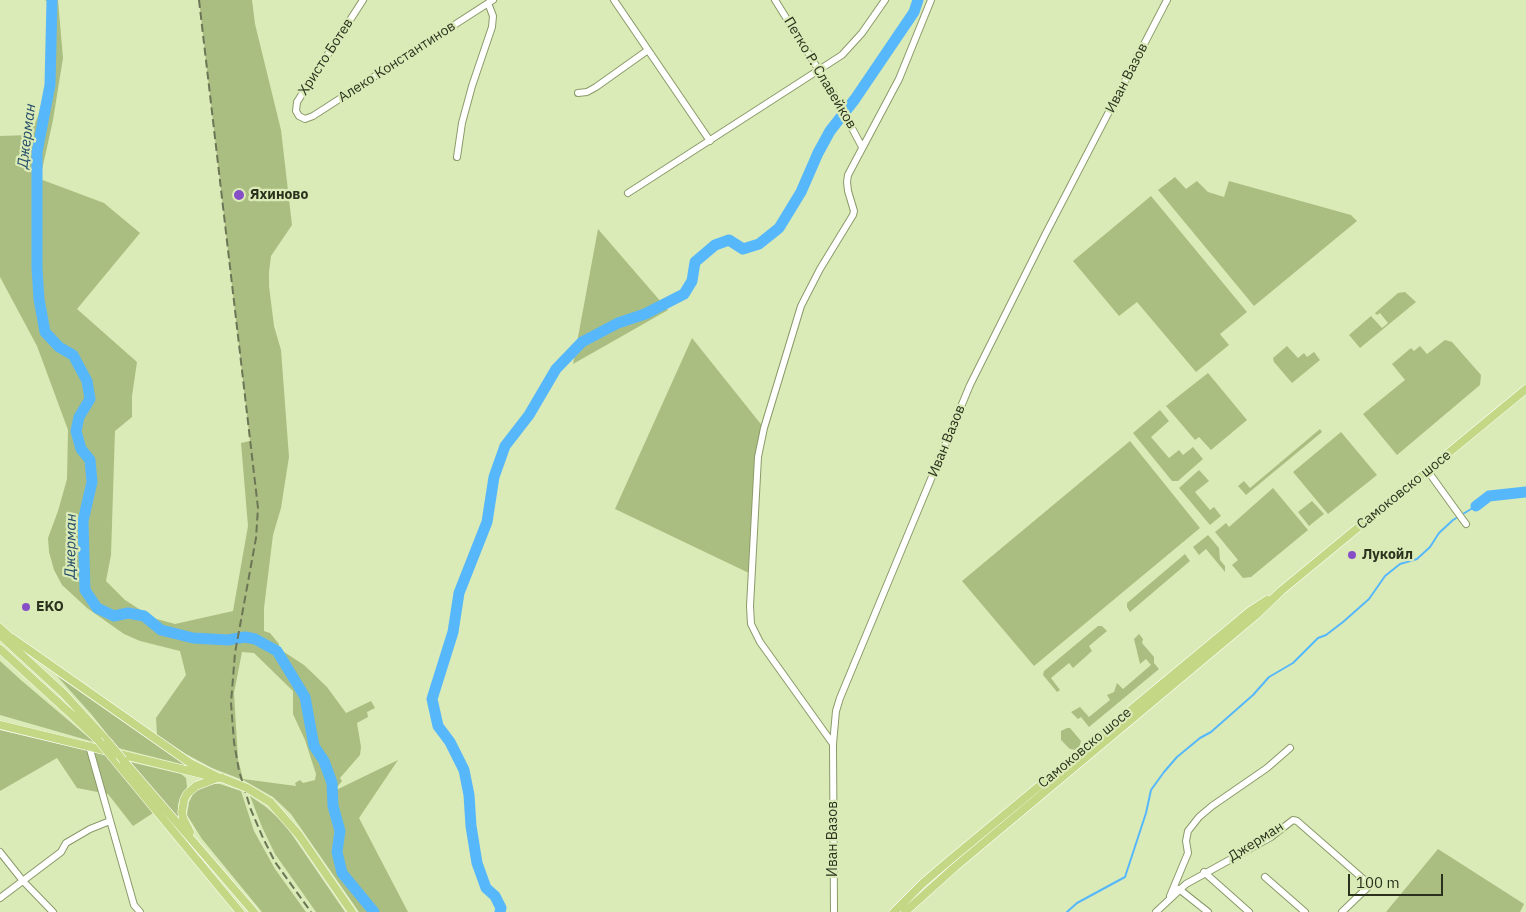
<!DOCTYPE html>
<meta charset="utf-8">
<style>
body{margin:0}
#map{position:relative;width:1526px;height:912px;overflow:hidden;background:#daebb7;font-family:"IBM Plex Sans",sans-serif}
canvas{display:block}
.scale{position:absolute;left:1348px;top:874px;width:95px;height:22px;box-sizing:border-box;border:2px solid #2b311d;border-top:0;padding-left:6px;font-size:15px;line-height:18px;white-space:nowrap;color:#2b311d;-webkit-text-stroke:4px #daebb7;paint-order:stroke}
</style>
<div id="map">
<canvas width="1526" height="912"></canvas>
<div class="scale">100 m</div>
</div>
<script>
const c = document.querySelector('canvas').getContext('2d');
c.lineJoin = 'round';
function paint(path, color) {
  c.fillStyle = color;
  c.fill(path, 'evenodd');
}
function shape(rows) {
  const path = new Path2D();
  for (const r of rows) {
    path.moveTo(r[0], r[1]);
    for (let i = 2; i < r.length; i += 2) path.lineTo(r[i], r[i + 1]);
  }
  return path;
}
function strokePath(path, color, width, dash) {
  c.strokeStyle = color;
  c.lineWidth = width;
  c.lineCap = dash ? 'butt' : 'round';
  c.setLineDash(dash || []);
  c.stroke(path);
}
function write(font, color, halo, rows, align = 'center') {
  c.font = font + ' "IBM Plex Sans",sans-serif';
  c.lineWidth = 4.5;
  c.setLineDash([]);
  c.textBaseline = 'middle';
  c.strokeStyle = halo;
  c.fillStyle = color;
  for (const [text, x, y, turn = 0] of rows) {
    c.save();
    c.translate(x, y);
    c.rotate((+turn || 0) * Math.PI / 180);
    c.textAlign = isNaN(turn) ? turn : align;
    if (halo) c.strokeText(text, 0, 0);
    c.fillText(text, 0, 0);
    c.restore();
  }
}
paint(shape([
 [45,0,58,0,63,58,53,120,40,179,104,203,140,233,77,309,137,362,132,396,132,417,115,431,111,555,106,581,125,600,153,618,175,624,233,611,248,526,241,443,250,441,199,0,252,0,255,24,281,130,292,225,271,256,269,272,269,286,274,326,281,350,289,457,281,508,273,535,264,608,264,631,270,633,279,644,278,648,304,665,327,687,346,713,371,701,375,708,367,712,368,717,357,723,361,747,360,755,340,778,342,781,334,791,398,760,359,818,408,912,359,912,291,814,273,797,243,780,212,768,186,754,157,735,156,718,186,675,180,651,140,641,124,634,87,608,62,585,54,570,49,552,48,538,58,511,67,479,68,430,37,346,0,277,0,136,30,135,38,116,47,80,51,5],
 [242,652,254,653,293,691,293,714,305,740,316,774,315,780,303,783,300,780,295,783,296,786,243,779,238,759,234,693],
 [1175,177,1186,189,1197,181,1208,192,1224,197,1229,181,1351,215,1357,221,1254,306,1158,190],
 [1151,196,1247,312,1220,334,1229,345,1196,372,1137,302,1119,316,1073,261],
 [598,229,668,310,573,364],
 [1405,292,1416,302,1360,348,1349,335,1371,316,1382,328,1388,323,1380,313,1377,315,1375,313,1398,293],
 [692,338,764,428,758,458,751,574,615,509],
 [1445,340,1452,342,1481,375,1480,385,1397,455,1363,414,1405,380,1392,364,1411,348,1414,351,1420,346,1427,354],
 [1287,346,1298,358,1304,353,1307,357,1314,352,1320,360,1292,383,1274,362,1273,358],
 [1208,373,1247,420,1211,450,1199,437,1195,440,1166,406],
 [1160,410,1169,421,1151,437,1169,458,1179,450,1183,455,1193,447,1203,459,1178,481,1172,481,1133,433],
 [1320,429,1322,432,1246,495,1238,486,1244,481,1250,488],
 [1341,432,1377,475,1328,514,1293,472],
 [1130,441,1200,528,1034,666,962,581],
 [1199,470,1209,481,1195,492,1210,510,1214,507,1221,516,1210,525,1179,488],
 [1273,488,1308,530,1251,577,1243,578,1232,565,1238,560,1215,532,1226,523,1229,527],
 [1312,501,1324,514,1309,526,1298,512],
 [1208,535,1219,548,1220,560,1225,566,1225,572,1206,549,1199,555,1193,547],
 [1185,554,1190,561,1130,612,1127,607,1127,603],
 [1098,626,1102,626,1107,631,1089,646,1092,651,1073,668,1069,663,1051,678,1060,690,1057,692,1043,675,1044,671],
 [1139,634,1143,639,1142,643,1154,657,1154,663,1159,669,1089,727,1081,717,1078,719,1071,712,1080,707,1089,717,1110,700,1107,695,1114,692,1117,683,1123,689,1151,665,1146,659,1140,664,1134,639],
 [0,661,22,681,94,742,0,715],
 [57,676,185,765,118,748,92,715],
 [1067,728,1070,728,1081,741,1079,748,1076,750,1070,749,1061,740,1061,731],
 [0,730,106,755,153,813,133,826,108,794,77,788,57,758,0,791],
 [130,762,181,774,186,778,187,787,178,804,179,820],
 [214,784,220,784,241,791,254,831,275,869,306,912,262,912,202,839,187,815,189,802,194,792,205,786],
 [250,796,266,807,284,823,345,912,316,912,275,854,262,827],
 [1438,849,1524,904,1520,912,1386,912]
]), '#abbe81');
strokePath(shape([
 [1067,912,1077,903,1125,877,1146,813,1151,790,1164,772,1177,757,1200,738,1211,732,1253,695,1269,677,1293,663,1318,638,1326,635,1343,622,1369,599,1385,576,1400,564,1417,559,1430,547,1439,533,1453,520,1476,506]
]), '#57b7fb', 2);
strokePath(shape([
 [52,0,50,85,37,152,37,268,39,299,45,332,59,347,73,355,87,381,90,399,79,417,76,431,81,449,90,460,92,482,83,521,85,590,97,608,114,616,128,613,144,616,161,630,193,638,228,640,245,637,255,639,277,651,305,697,314,746,324,761,332,783,333,806,340,831,337,852,342,873,374,912],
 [1476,506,1489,496,1526,492],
 [500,912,501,908,495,896,486,888,477,863,471,826,469,795,464,770,450,742,438,726,432,699,453,632,459,593,487,522,494,477,505,446,529,415,556,369,582,342,618,323,645,314,684,294,692,281,695,262,715,245,729,240,743,249,759,244,779,228,801,192,818,153,830,131,855,99,914,12,918,0]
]), '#57b7fb', 11);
const minor = shape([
 [363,0,297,102,296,111,299,116,305,119,313,116,493,0],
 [614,0,710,141],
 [775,0,835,96,862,147],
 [578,93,587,92,596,87,648,50],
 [457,157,462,123,472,86,492,27,493,16,488,3],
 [628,193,842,55,862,33,885,0],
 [1427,470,1466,524],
 [833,744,760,642,751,624,750,606,758,457,764,428,801,306,820,269,853,215,854,211,848,191,847,182,848,175,899,79,931,0],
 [89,746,134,905,140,912],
 [0,852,23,881,53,912],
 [1204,872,1249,912],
 [1265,877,1305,912],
 [1179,889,1208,912],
 [1170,896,1188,853,1186,841,1188,831,1199,817,1212,806,1267,768,1290,748],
 [0,898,61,852,66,843,90,829,110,821],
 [834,912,833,744,836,711,840,698,970,385,1045,235,1167,0],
 [1156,912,1186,884,1271,837,1293,820,1297,821,1369,884,1368,887,1342,912]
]);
const major = shape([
 [0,628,15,642],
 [0,635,63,693,108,742],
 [12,638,190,763,220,778],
 [0,649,72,715,98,740],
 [0,725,210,776],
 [112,757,240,912],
 [123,760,254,912],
 [270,802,299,835,352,912],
 [190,832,183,818,182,812,184,800,187,794,196,786,217,778],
 [894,912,923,883,950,860,1250,611,1267,600],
 [905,912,955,867,1255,616,1281,591,1526,389]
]);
strokePath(minor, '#8b9a69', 8);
strokePath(major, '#fff', 9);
strokePath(minor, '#fff', 6);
strokePath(major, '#c4d784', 8);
strokePath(shape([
 [199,0,258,508,256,538,235,653,231,703,234,742,239,771,251,810,263,838,275,862,311,912]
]), '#6c7656', 2, [8, 4]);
const majorBridge = shape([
 [98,740,112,757],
 [108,742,123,760],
 [222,778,247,788,270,802]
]);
strokePath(majorBridge, '#fff', 9, []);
strokePath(majorBridge, '#c4d784', 8);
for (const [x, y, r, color] of [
 [239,195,6,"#874fc7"],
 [1352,555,5,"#874fc7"],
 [26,607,5,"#874fc7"]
]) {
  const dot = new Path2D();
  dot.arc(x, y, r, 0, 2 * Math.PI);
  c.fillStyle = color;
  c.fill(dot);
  strokePath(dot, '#daebb7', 2);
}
write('14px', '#2b311d', '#daebb7', [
 ["Христо Ботев",326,57,-57],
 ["Алеко Константинов",397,62,-33],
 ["Петко Р. Славейков",820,73,59],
 ["Иван Вазов",1127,78,-63],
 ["Иван Вазов",947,441,-68],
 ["Самоковско шосе",1404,490,-39],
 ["Самоковско шосе",1085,748,-40],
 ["Иван Вазов",833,839,-90],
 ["Джерман",1256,842,-32]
]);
write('bold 14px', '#2b311d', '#daebb7', [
 ["Яхиново",250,195],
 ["Лукойл",1362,555],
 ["EKO",36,607]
], 'left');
write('italic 15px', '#254c69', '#daebb7', [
 ["Джерман",27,136,-83],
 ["Джерман",71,546,-89]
]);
</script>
